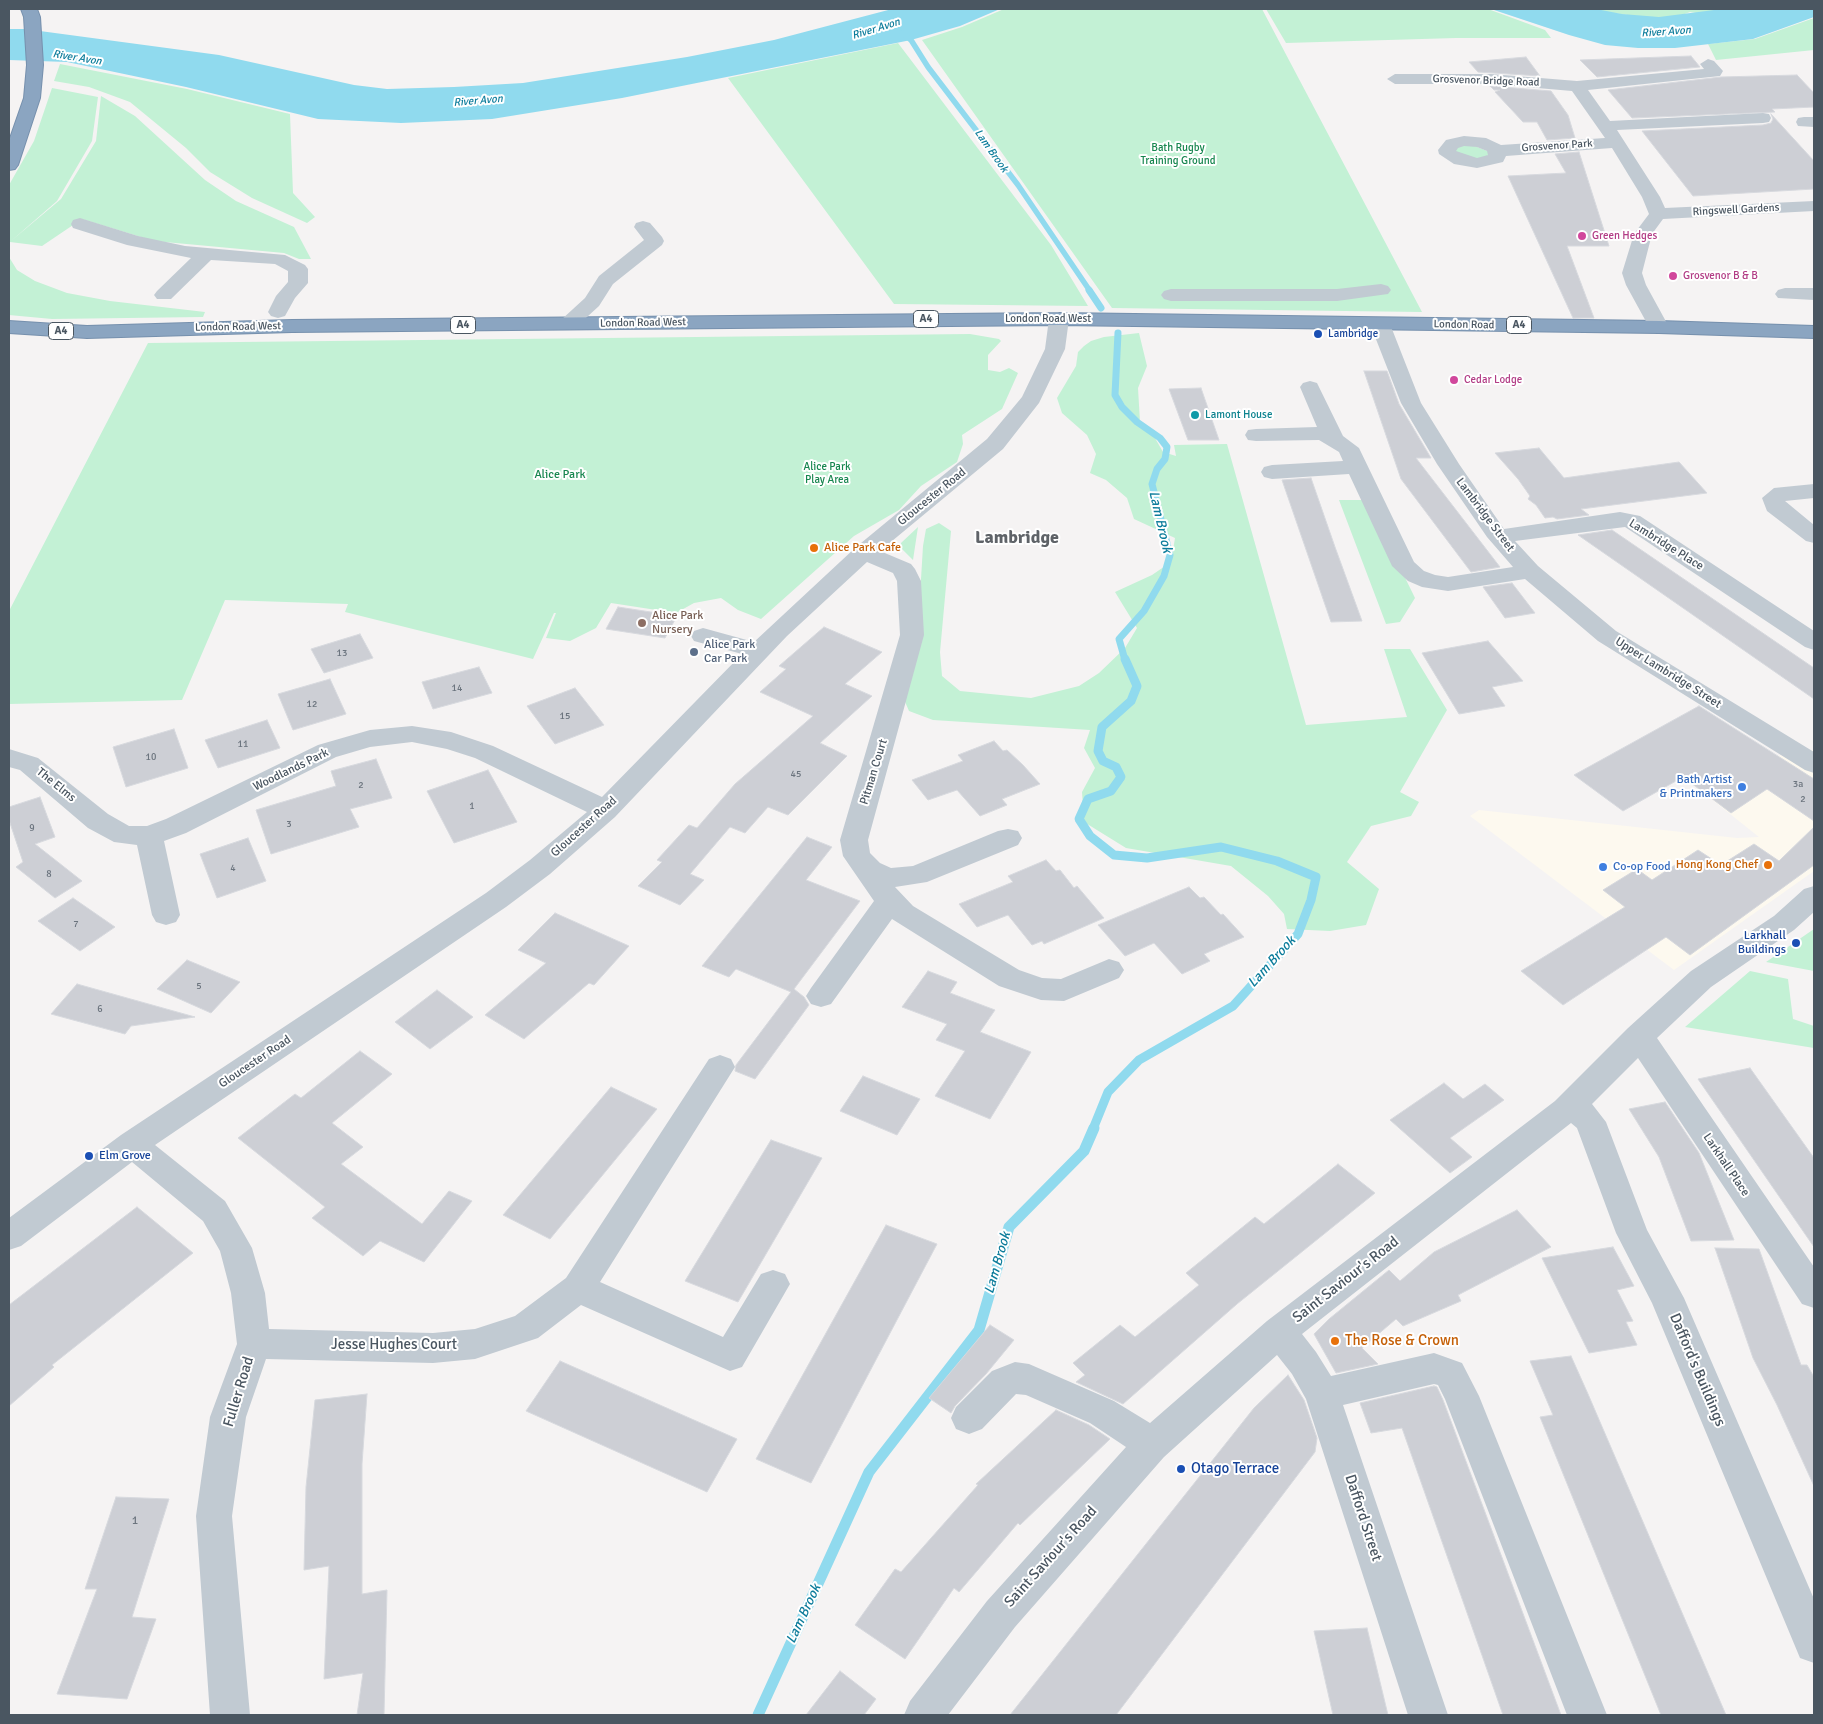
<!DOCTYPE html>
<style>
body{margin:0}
#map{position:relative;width:1823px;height:1724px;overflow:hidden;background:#f5f3f3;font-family:Signika,sans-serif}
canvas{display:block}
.frame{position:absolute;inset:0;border:10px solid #4a5661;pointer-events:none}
</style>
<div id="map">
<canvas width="1823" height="1724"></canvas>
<div class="frame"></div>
</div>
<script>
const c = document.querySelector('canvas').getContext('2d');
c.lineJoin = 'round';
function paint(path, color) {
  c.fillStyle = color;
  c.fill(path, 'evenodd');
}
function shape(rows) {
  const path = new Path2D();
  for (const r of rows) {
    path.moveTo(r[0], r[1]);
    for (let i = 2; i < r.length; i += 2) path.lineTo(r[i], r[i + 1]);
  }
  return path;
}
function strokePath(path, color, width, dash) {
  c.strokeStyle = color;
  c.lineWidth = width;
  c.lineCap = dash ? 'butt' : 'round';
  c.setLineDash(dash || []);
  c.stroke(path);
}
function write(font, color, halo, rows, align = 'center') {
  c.font = font + ' Signika,sans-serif';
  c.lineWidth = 4;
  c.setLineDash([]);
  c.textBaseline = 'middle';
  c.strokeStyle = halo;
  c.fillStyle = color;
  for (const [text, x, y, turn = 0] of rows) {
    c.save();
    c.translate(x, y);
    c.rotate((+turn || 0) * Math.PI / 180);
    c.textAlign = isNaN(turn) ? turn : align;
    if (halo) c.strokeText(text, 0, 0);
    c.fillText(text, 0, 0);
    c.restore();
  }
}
paint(shape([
 [1814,750,1814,871,1674,970,1470,816,1479,810,1737,838,1759,837,1700,790,1777,756]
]), '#fdf9ef');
paint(shape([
 [1004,9,1262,9,1422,312,1112,308,922,40,962,27],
 [1266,9,1488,9,1545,30,1551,38,1456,38,1286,43],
 [1585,9,1736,9,1714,16,1690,12,1677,17,1642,17],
 [1814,18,1814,50,1716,60,1708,44,1755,39],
 [898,43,1051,245,1088,306,894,304,728,78],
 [60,64,187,89,290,114,293,193,315,217,307,223,252,198,210,172,186,148,130,102,89,87,54,81],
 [52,88,98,97,92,141,57,201,11,241,61,199,96,141,101,96,135,116,205,180,236,201,294,227,311,259,299,259,284,253,154,241,82,219,42,246,10,242,9,244,9,185,34,141],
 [1470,144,1492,153,1480,160,1455,153,1455,147],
 [9,257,17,270,35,281,67,293,110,301,205,312,203,317,52,319,9,315],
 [1139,333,1147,366,1138,388,1140,422,1155,438,1163,452,1176,456,1174,445,1227,444,1306,725,1407,717,1384,649,1410,649,1447,710,1400,792,1419,802,1411,816,1371,826,1347,862,1379,889,1366,925,1330,931,1287,929,1284,914,1268,896,1231,866,1126,848,1084,822,1082,792,1095,768,1084,748,1090,730,933,720,909,711,903,697,917,645,923,546,926,529,939,523,951,531,940,652,942,676,960,691,1031,698,1079,686,1099,673,1125,648,1137,628,1115,592,1152,575,1171,562,1175,538,1134,519,1127,498,1106,480,1090,473,1096,454,1087,435,1062,413,1057,398,1076,366,1078,352,1084,346,1091,341,1104,337],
 [970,334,999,339,1001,341,988,355,988,370,1000,372,1009,368,1018,373,1002,409,962,435,963,444,957,462,921,486,899,510,854,536,761,619,738,610,721,598,694,603,676,613,611,603,596,628,570,641,546,638,556,613,554,613,533,659,345,612,348,604,225,600,182,700,9,704,9,611,148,343],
 [1339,500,1367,500,1415,598,1400,622,1386,624],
 [918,527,913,560,900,547,901,543],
 [1814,929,1814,971,1766,962],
 [1750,971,1788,979,1793,1019,1814,1026,1814,1048,1685,1027]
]), '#c3f1d5');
paint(shape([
 [892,9,1000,9,960,26,911,40,622,98,492,119,401,123,318,119,186,87,67,62,9,60,9,29,25,29,219,55,354,85,387,89,454,87,523,83,687,57,774,40],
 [1491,9,1596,9,1622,14,1659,17,1722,9,1814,9,1814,17,1753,39,1675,48,1638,48,1605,45,1569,35]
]), '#90daee');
strokePath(shape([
 [902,33,911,40,928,67,1018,185,1090,291]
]), '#90daee', 5.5);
strokePath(shape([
 [1089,290,1101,308],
 [1118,333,1115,395,1122,407,1137,422,1160,438,1167,447,1165,459,1157,469,1152,484,1170,555,1164,576,1144,611,1119,639,1125,660]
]), '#90daee', 7);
strokePath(shape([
 [1093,1129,1108,1092,1139,1060,1233,1006,1298,934,1311,900,1316,877,1277,861,1221,847,1147,858,1114,855,1090,836,1079,819,1088,799,1111,791,1121,777,1116,767,1103,761,1098,751,1102,727,1131,701,1137,686,1125,659]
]), '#90daee', 9);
strokePath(shape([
 [758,1715,869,1472,979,1330,1009,1227,1084,1151,1094,1128]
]), '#90daee', 11);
const building = shape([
 [1691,56,1700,67,1597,77,1580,60,1691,56],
 [1526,57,1540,76,1478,72,1469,62,1526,57],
 [1797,75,1814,93,1814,107,1772,109,1775,112,1632,118,1608,90,1721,77,1797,75],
 [1490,86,1551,91,1568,115,1575,138,1547,140,1537,122,1523,122,1495,92,1500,90,1494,90,1490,86],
 [1771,114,1814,161,1814,189,1693,196,1642,131,1763,125,1771,123,1773,119,1771,114],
 [1579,152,1609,246,1567,246,1594,318,1573,318,1508,176,1566,173,1555,154,1579,152],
 [1364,371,1387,371,1399,404,1431,458,1416,458,1500,567,1471,572,1401,479,1364,371],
 [1201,388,1219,440,1188,440,1169,389,1201,388],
 [1539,448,1564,478,1679,462,1707,493,1581,509,1589,515,1557,519,1553,517,1545,518,1536,505,1528,499,1530,496,1518,479,1495,453,1539,448],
 [1311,478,1335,547,1362,621,1331,622,1282,480,1311,478],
 [1612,530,1814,668,1814,699,1578,535,1612,530],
 [1512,583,1535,613,1505,618,1483,587,1512,583],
 [618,607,677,616,665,638,606,629,618,607],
 [824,627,882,652,845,684,872,696,820,743,847,756,788,815,768,807,745,833,730,827,690,874,704,880,680,905,638,886,662,862,657,860,689,825,697,828,735,784,813,716,760,692,786,669,779,666,824,627],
 [360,634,373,658,324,673,311,649,360,634],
 [1488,641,1523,681,1492,687,1505,706,1459,714,1422,653,1488,641],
 [479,667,492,693,433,709,422,682,479,667],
 [330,679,346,714,293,730,278,694,330,679],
 [575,688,604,725,555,744,527,706,575,688],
 [1699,706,1814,779,1814,821,1767,789,1731,813,1683,777,1623,811,1574,775,1699,706],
 [267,720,280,748,218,768,205,740,267,720],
 [174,729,188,768,126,787,113,747,174,729],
 [994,741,1003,751,1007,750,1023,765,1040,784,1002,799,1007,805,980,816,957,790,928,800,912,780,963,761,958,755,994,741],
 [376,759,392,798,350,809,359,827,271,854,256,810,336,786,331,771,376,759],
 [488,770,517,822,454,843,427,791,488,770],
 [40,797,55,837,35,844,82,881,55,898,16,867,23,862,9,820,9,807,40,797],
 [1814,827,1814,865,1690,955,1666,937,1563,1005,1521,971,1625,907,1603,890,1637,869,1652,880,1698,850,1721,865,1754,844,1779,861,1814,827],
 [807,837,832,847,806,880,860,901,794,989,804,997,809,1005,755,1079,735,1071,736,1065,791,992,736,969,729,977,702,966,807,837],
 [248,838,266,881,217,898,200,854,248,838],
 [1046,860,1056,871,1060,870,1074,888,1077,886,1104,918,1044,944,1042,941,1032,945,1008,915,977,927,959,904,1013,882,1008,876,1046,860],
 [1189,887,1200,898,1204,897,1221,915,1223,914,1244,937,1204,954,1210,961,1182,974,1154,943,1125,956,1098,925,1189,887],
 [73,898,115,927,80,951,38,921,73,898],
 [555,913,629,946,594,985,589,983,524,1039,485,1015,546,963,518,950,555,913],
 [187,960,240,982,211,1013,157,989,187,960],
 [928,971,957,982,950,993,995,1010,980,1032,1031,1052,990,1119,935,1096,965,1051,936,1040,947,1024,902,1007,928,971],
 [77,984,195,1017,131,1026,125,1034,51,1014,77,984],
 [437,990,473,1017,430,1049,395,1022,437,990],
 [360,1051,392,1074,332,1123,363,1147,341,1164,422,1224,449,1191,472,1201,424,1262,380,1241,363,1256,312,1218,325,1207,238,1138,295,1094,301,1098,360,1051],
 [1750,1068,1814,1158,1814,1247,1698,1079,1750,1068],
 [863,1076,920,1099,897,1135,840,1111,863,1076],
 [1444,1083,1463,1099,1485,1084,1504,1100,1450,1138,1472,1157,1450,1173,1390,1120,1444,1083],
 [611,1087,657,1109,550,1239,503,1215,611,1087],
 [1665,1102,1699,1153,1734,1240,1691,1241,1659,1157,1629,1109,1665,1102],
 [771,1140,822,1158,738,1302,685,1281,771,1140],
 [1338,1164,1375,1193,1237,1304,1123,1404,1076,1382,1085,1375,1073,1363,1120,1325,1135,1337,1199,1285,1186,1273,1255,1217,1264,1224,1338,1164],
 [137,1207,193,1253,52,1365,54,1367,9,1406,9,1305,137,1207],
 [1517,1210,1551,1247,1458,1295,1461,1301,1403,1326,1396,1319,1362,1348,1378,1364,1336,1373,1314,1334,1329,1319,1389,1270,1400,1281,1434,1252,1517,1210],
 [886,1225,937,1244,811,1483,756,1459,886,1225],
 [1613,1247,1634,1286,1617,1290,1633,1321,1626,1322,1637,1345,1589,1353,1542,1258,1613,1247],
 [1715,1248,1759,1249,1801,1365,1807,1365,1814,1377,1814,1486,1777,1405,1753,1358,1715,1248],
 [990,1325,1014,1340,986,1374,955,1406,951,1413,929,1398,990,1325],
 [1571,1356,1588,1394,1726,1715,1661,1715,1540,1417,1553,1415,1530,1361,1571,1356],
 [560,1361,737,1439,707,1492,526,1411,560,1361],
 [1288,1375,1304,1400,1317,1438,1315,1452,1116,1715,1010,1715,1254,1408,1288,1375],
 [1434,1386,1437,1387,1443,1400,1561,1715,1503,1715,1402,1428,1371,1433,1360,1403,1434,1386],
 [367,1394,362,1464,362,1594,387,1590,384,1715,357,1715,363,1673,324,1679,329,1566,304,1570,306,1487,315,1400,367,1394],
 [1056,1410,1089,1425,1110,1439,1020,1525,1018,1523,959,1592,954,1588,905,1659,855,1625,895,1569,901,1572,978,1485,976,1484,1056,1410],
 [116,1497,169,1499,132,1617,156,1619,127,1699,57,1694,97,1589,85,1589,116,1497],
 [1367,1628,1388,1715,1333,1715,1314,1631,1367,1628],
 [840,1671,876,1699,864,1715,806,1715,840,1671]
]);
paint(building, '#cdcfd5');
strokePath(building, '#d7d9de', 1);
const highway = shape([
 [21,9,37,9,40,17,43,65,40,98,18,165,15,169,9,170,9,141,24,98,27,65,24,17,21,9],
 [1059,313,1659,321,1814,326,1814,338,1659,333,1059,325,292,332,87,338,9,333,9,321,87,326,292,320,1059,313]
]);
strokePath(highway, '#7690ad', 2);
paint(shape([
 [1708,59,1714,61,1723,71,1720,76,1588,90,1610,121,1763,113,1769,114,1771,118,1769,122,1763,123,1617,130,1660,197,1665,208,1814,201,1814,211,1663,219,1652,234,1642,273,1646,285,1669,327,1666,331,1659,333,1652,331,1649,327,1626,285,1622,273,1634,234,1649,214,1642,197,1612,148,1506,156,1503,162,1477,168,1454,164,1439,154,1438,150,1446,140,1464,136,1486,138,1501,145,1605,138,1572,91,1491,84,1395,84,1387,79,1395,74,1491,74,1577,81,1704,69,1700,64,1708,59],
 [1464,146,1477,147,1487,151,1488,155,1477,158,1456,151,1458,148,1464,146],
 [1804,117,1814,117,1814,127,1798,126,1796,122,1798,118,1804,117],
 [80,218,138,236,185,246,285,255,305,265,308,269,308,283,295,298,285,316,278,318,271,316,268,312,276,296,288,282,288,271,275,264,211,260,171,299,157,299,154,295,157,291,191,258,127,245,73,228,71,224,73,220,80,218],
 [643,221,650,223,662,237,664,241,662,245,613,284,599,306,575,328,561,328,558,324,561,320,585,298,599,276,644,240,634,227,636,223,643,221],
 [1381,284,1388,286,1391,290,1388,294,1337,301,1171,301,1164,299,1161,295,1164,291,1171,289,1337,289,1381,284],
 [1785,288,1814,288,1814,300,1778,298,1775,294,1778,290,1785,288],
 [1059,313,1066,315,1069,319,1065,349,1039,403,1003,449,880,551,911,564,915,569,921,581,924,635,868,840,870,853,880,863,891,868,913,866,998,831,1008,829,1018,831,1022,838,1018,845,927,882,895,887,913,906,1019,970,1042,978,1061,979,1109,959,1119,962,1124,970,1119,978,1064,1001,1041,1000,999,986,892,919,831,1004,821,1007,811,1004,806,996,811,988,874,901,843,856,840,840,900,635,897,581,893,573,867,562,787,636,615,817,550,874,506,907,155,1145,225,1201,252,1248,265,1293,269,1329,433,1333,475,1329,515,1316,566,1278,709,1059,720,1055,731,1059,735,1067,600,1282,723,1337,761,1274,773,1270,785,1274,790,1284,742,1367,730,1371,581,1305,538,1338,475,1359,433,1363,266,1359,246,1417,232,1516,250,1715,210,1715,196,1516,210,1417,237,1344,231,1293,220,1251,203,1221,132,1162,21,1246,9,1250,9,1218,121,1135,486,893,530,860,587,812,475,758,447,749,412,742,370,747,336,757,186,833,164,841,180,915,176,922,166,925,156,922,152,915,137,845,114,842,88,828,20,770,9,767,9,749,38,758,108,814,129,826,147,826,166,819,318,745,370,730,412,726,451,732,493,746,602,797,742,654,694,641,691,636,694,631,703,628,754,642,855,548,987,439,1022,397,1045,349,1049,319,1052,315,1059,313],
 [1380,318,1387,320,1390,324,1421,403,1459,464,1504,529,1620,512,1640,516,1814,631,1814,650,1805,647,1625,527,1515,541,1538,566,1616,631,1814,752,1814,773,1805,770,1598,641,1525,579,1448,591,1422,587,1408,581,1392,566,1349,474,1272,479,1264,477,1261,472,1264,467,1272,465,1343,461,1339,452,1319,440,1256,441,1248,440,1245,435,1248,430,1256,429,1317,427,1300,387,1303,383,1310,381,1317,383,1343,436,1359,448,1414,562,1424,571,1435,575,1448,577,1513,567,1487,537,1437,464,1401,403,1370,324,1373,320,1380,318],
 [1814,484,1814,498,1785,501,1814,525,1814,543,1806,541,1767,511,1762,498,1774,488,1814,484],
 [1814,886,1814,912,1794,930,1711,987,1657,1038,1814,1267,1814,1308,1802,1304,1638,1058,1592,1104,1606,1122,1647,1230,1684,1298,1814,1599,1814,1663,1800,1658,1652,1303,1616,1233,1577,1128,1571,1123,1302,1334,1316,1352,1331,1376,1434,1353,1462,1363,1479,1396,1607,1715,1567,1715,1445,1399,1438,1385,1434,1384,1343,1405,1448,1715,1408,1715,1306,1399,1292,1374,1277,1355,1164,1457,1015,1627,948,1715,904,1715,910,1701,987,1601,1126,1447,1090,1423,1026,1395,1016,1394,982,1429,969,1434,956,1429,951,1418,956,1407,992,1371,1015,1362,1029,1364,1114,1401,1150,1423,1267,1321,1555,1101,1628,1028,1691,971,1774,916,1804,889,1814,886]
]), '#c1cad2');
paint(highway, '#8ba5c1');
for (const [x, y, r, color] of [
 [1582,236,5,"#d1479c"],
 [1673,276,5,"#d1479c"],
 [1318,334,5,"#1a4fb4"],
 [1454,380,5,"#d1479c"],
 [1195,415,5,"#0f9aa8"],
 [814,548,5,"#e8710a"],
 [642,623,5,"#8d6e63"],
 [694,652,5,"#5c6f8a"],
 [1742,787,5,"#3f7fe0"],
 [1768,865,5,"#e8710a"],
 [1603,867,5,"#3f7fe0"],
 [1796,943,5,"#1a4fb4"],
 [89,1156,5,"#1a4fb4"],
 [1335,1341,5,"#e8710a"],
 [1181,1469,5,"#1a4fb4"]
]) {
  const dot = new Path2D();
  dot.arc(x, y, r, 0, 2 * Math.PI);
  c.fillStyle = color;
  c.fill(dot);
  strokePath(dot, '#fff', 2);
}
write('10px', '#6b747e', null, [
 ["13",342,653],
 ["14",457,688],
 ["12",312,704],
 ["15",565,716],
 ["11",243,744],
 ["10",151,757],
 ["45",796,774],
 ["3a",1798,784],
 ["2",361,785],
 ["2",1803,799],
 ["1",472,806],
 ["3",289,824],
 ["9",32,828],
 ["4",233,868],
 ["8",49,874],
 ["7",76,924],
 ["5",199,986],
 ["6",100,1009]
]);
write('italic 11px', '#0c7c9b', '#fff', [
 ["River Avon",876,29,-17],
 ["River Avon",1666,32,-4],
 ["River Avon",77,58,9],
 ["River Avon",478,101,-5],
 ["Lam Brook",991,151,55]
]);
write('11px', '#4a5661', '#fff', [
 ["Grosvenor Bridge Road",1486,81,2],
 ["Grosvenor Park",1557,146,-4],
 ["Ringswell Gardens",1736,210,-3],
 ["London Road West",1048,319],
 ["London Road West",643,323,-1],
 ["London Road",1464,325,1],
 ["London Road West",238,327,-1]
]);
write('11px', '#17864f', '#fff', [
 ["Bath Rugby",1178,148],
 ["Training Ground",1178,161],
 ["Alice Park",827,467],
 ["Play Area",827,480]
]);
write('11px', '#b23c85', '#fff', [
 ["Green Hedges",1592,236],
 ["Grosvenor B & B",1683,276],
 ["Cedar Lodge",1464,380]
], 'left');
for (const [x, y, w] of [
 [926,319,25],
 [463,325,25],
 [1519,325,25],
 [61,331,25]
]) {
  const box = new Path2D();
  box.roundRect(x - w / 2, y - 8.5, w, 17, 4);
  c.fillStyle = '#fff';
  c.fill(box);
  strokePath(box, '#4a5661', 1);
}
write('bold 11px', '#4a5661', null, [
 ["A4",926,319],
 ["A4",463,325],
 ["A4",1519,325],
 ["A4",61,331]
]);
write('11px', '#164399', '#fff', [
 ["Lambridge",1328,334]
], 'left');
write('11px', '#0d838f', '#fff', [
 ["Lamont House",1205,415]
], 'left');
write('12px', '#17864f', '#fff', [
 ["Alice Park",560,475]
]);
write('12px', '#4a5661', '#fff', [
 ["Gloucester Road",932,497,-39],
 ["Lambridge Street",1485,515,53],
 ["Lambridge Place",1666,545,32],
 ["Upper Lambridge Street",1668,673,32],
 ["Woodlands Park",291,770,-26],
 ["Pitman Court",874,772,-73],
 ["The Elms",56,785,39],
 ["Gloucester Road",584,827,-42],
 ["Gloucester Road",255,1062,-34],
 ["Larkhall Place",1726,1165,56]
]);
write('12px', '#c56008', '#fff', [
 ["Alice Park Cafe",824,548],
 ["Hong Kong Chef",1758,865,"right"]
], 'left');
write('12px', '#785e54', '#fff', [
 ["Alice Park",652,616],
 ["Nursery",652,630]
], 'left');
write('12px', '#4e5e75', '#fff', [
 ["Alice Park",704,645],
 ["Car Park",704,659]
], 'left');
write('12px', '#366cbe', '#fff', [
 ["Bath Artist",1732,780],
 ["& Printmakers",1732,794],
 ["Co-op Food",1613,867,"left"]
], 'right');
write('12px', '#164399', '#fff', [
 ["Larkhall",1786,936],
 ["Buildings",1786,950],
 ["Elm Grove",99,1156,"left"]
], 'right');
write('12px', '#6b747e', null, [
 ["1",135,1521]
]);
write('italic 14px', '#0c7c9b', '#fff', [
 ["Lam Brook",1160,522,77],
 ["Lam Brook",1272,962,-48],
 ["Lam Brook",998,1263,-74],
 ["Lam Brook",804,1614,-65]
]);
write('15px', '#4a5661', '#fff', [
 ["Saint Saviour's Road",1346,1280,-38],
 ["Jesse Hughes Court",394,1345],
 ["Dafford's Buildings",1697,1370,67],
 ["Fuller Road",239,1392,-73],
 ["Dafford Street",1363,1518,72],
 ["Saint Saviour's Road",1051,1557,-48]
]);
write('15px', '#c56008', '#fff', [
 ["The Rose & Crown",1345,1341]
], 'left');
write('15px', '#164399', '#fff', [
 ["Otago Terrace",1191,1469]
], 'left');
write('bold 18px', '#5f6368', '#fff', [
 ["Lambridge",1017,538]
]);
</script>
